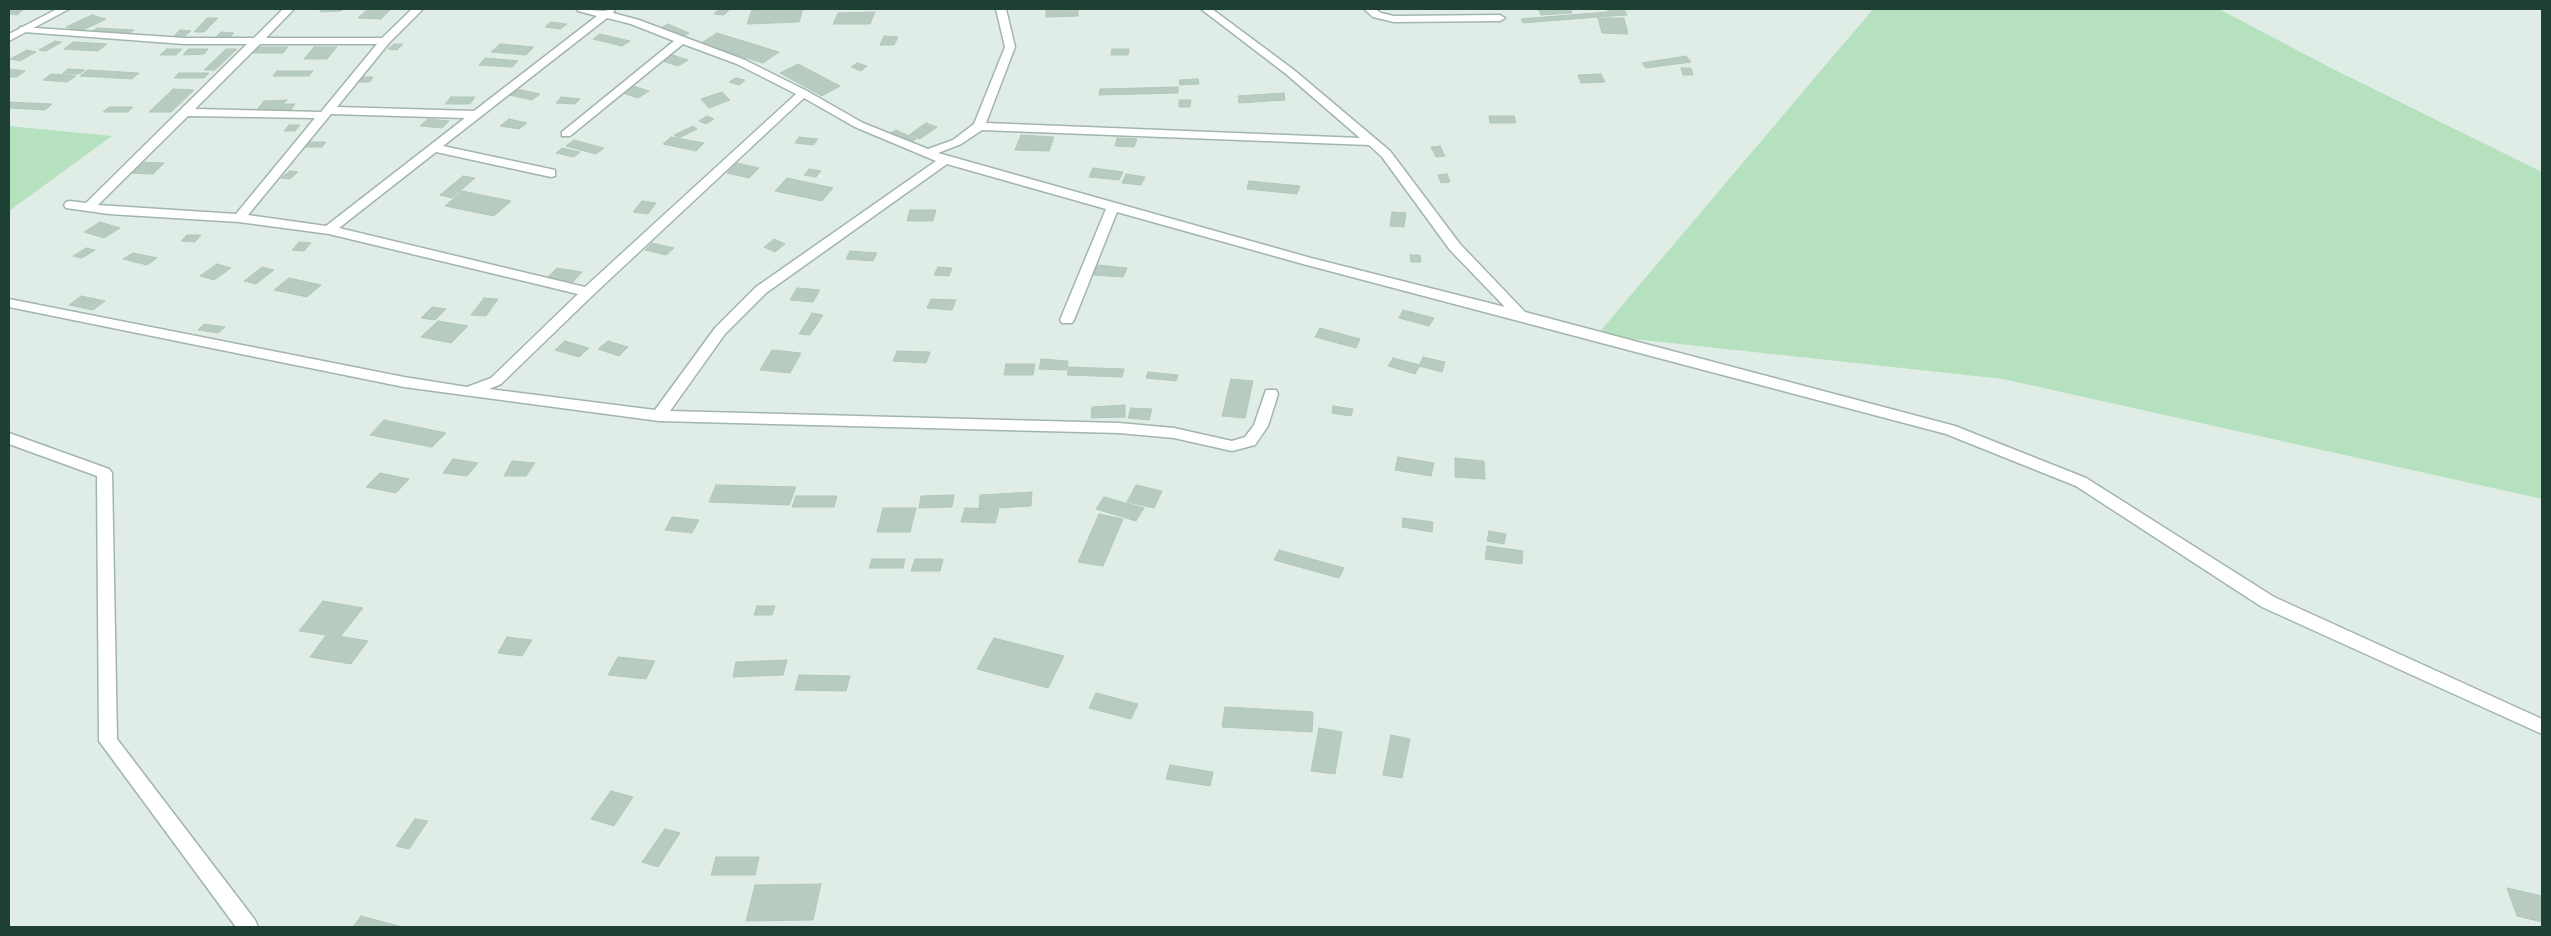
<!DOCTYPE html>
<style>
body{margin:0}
#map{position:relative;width:2551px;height:936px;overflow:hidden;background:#e0ede6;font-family:Cabin,sans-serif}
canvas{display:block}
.frame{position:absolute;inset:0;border:10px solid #1e3f34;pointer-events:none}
</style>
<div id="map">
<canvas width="2551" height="936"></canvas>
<div class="frame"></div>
</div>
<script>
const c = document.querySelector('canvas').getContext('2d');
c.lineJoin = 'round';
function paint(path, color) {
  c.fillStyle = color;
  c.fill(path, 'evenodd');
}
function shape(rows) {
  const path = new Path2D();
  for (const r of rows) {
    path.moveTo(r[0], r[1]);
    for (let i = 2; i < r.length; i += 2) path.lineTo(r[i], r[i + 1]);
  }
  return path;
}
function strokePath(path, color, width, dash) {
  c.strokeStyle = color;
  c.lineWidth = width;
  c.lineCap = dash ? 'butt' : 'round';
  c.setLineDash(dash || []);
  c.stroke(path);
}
paint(shape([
 [1873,9,2219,9,2331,68,2542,172,2542,499,2003,379,1597,335],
 [9,126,112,136,9,211]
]), '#b6e1be');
const building = shape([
 [9,9,24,9,17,15,9,14,9,9],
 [322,9,343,9,341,11,320,12,322,9],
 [368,9,391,9,381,19,358,18,368,9],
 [719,9,730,9,724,15,714,14,719,9],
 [803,9,799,22,747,24,752,10,803,9],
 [1046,9,1078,9,1078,16,1046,17,1046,9],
 [1538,9,1570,9,1572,13,1541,15,1538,9],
 [1607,9,1624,9,1627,15,1610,16,1607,9],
 [875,12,870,24,833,24,838,13,875,12],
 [1607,12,1610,16,1523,23,1521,19,1607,12],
 [92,15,106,19,81,31,66,27,92,15],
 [207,18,218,18,204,32,194,32,207,18],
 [1598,18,1624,18,1628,34,1602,33,1598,18],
 [551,22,567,24,561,29,545,27,551,22],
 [668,24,689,33,682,37,661,28,668,24],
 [97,28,134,30,127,35,90,33,97,28],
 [180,30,191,31,185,36,174,36,180,30],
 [221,32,234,33,228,39,215,38,221,32],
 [717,33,779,52,763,63,700,44,717,33],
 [600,34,630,41,622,46,593,39,600,34],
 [884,36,898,37,894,45,880,45,884,36],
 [55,41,62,42,46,51,39,50,55,41],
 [73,42,107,44,98,51,64,49,73,42],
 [394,44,403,44,397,50,388,49,394,44],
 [500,44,534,47,526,55,491,52,500,44],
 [255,47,288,47,283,53,250,53,255,47],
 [314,47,337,47,327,59,304,59,314,47],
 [167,49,182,49,176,55,160,55,167,49],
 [188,49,208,49,204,54,183,55,188,49],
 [226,49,237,49,215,70,204,70,226,49],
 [1112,49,1129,49,1128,55,1111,55,1112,49],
 [27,50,36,52,20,61,10,59,27,50],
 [672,55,688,60,678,66,662,61,672,55],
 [1686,56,1691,62,1646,68,1642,63,1686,56],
 [485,58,518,61,512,67,479,65,485,58],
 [857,63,867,66,861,71,851,67,857,63],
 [798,64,840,86,822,96,780,73,798,64],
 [1681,68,1691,68,1693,75,1683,75,1681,68],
 [9,69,25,71,17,77,9,77,9,69],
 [68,69,85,70,79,74,62,74,68,69],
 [88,70,139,73,132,79,80,76,88,70],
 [277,71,313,71,309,76,273,76,277,71],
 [179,73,209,73,204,78,174,78,179,73],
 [51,74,76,76,67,82,43,80,51,74],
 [1601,74,1605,82,1581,83,1578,75,1601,74],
 [361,77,373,77,370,82,358,82,361,77],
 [736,78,745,80,739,85,729,82,736,78],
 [1198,79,1199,84,1180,85,1179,80,1198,79],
 [633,86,649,91,638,98,623,93,633,86],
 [1178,87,1178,93,1099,95,1100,89,1178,87],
 [173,89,194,90,171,112,149,112,173,89],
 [517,89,540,94,532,100,509,95,517,89],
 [722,92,730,100,709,108,701,99,722,92],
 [1284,93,1285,100,1239,103,1238,96,1284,93],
 [451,97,475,97,470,104,445,104,451,97],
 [561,97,580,99,575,104,556,103,561,97],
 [287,100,283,104,295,104,291,110,256,111,264,101,287,100],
 [1179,100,1191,100,1190,107,1179,107,1179,100],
 [9,102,52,104,45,110,9,108,9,102],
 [109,107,133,107,128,112,103,112,109,107],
 [707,116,714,119,706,124,699,121,707,116],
 [1489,116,1514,116,1516,123,1490,123,1489,116],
 [428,119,449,121,442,128,420,126,428,119],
 [509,119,527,123,519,129,500,126,509,119],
 [926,123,937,127,920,139,909,135,926,123],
 [289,125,300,125,295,131,284,131,289,125],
 [693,126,697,129,679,138,674,135,693,126],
 [896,130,916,139,908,144,889,134,896,130],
 [1021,135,1054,137,1049,151,1015,150,1021,135],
 [671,137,704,143,696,151,663,144,671,137],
 [799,137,818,139,813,145,795,143,799,137],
 [1117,138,1137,139,1134,147,1115,146,1117,138],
 [574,140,604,148,596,154,566,146,574,140],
 [309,142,326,142,322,147,304,147,309,142],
 [1440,146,1445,156,1436,157,1431,147,1440,146],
 [562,148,580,152,574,157,556,153,562,148],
 [139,162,164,163,153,174,127,173,139,162],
 [737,163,759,168,749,178,727,173,737,163],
 [1093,168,1123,172,1119,180,1089,177,1093,168],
 [809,169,821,171,816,177,804,175,809,169],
 [290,171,298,172,290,179,281,178,290,171],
 [1126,174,1145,177,1141,185,1122,183,1126,174],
 [1447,174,1450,182,1441,183,1438,175,1447,174],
 [463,176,475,178,452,198,440,195,463,176],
 [787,178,833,188,822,201,775,191,787,178],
 [1249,181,1300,186,1297,194,1247,189,1249,181],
 [462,191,511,201,494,216,445,206,462,191],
 [642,201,656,203,648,214,633,212,642,201],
 [910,210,936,210,933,221,907,221,910,210],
 [1392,212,1406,213,1404,227,1390,226,1392,212],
 [100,222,120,228,104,238,84,232,100,222],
 [187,235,201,235,195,242,181,241,187,235],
 [774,239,785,244,775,252,764,247,774,239],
 [299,242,311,243,304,251,292,250,299,242],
 [652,243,674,248,666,255,645,250,652,243],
 [86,248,95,250,82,258,73,256,86,248],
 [850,251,877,253,873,261,846,259,850,251],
 [133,253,157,258,147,265,123,259,133,253],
 [1410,255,1420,255,1421,262,1411,262,1410,255],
 [217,264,231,268,214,280,200,276,217,264],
 [1097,265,1127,268,1123,277,1094,275,1097,265],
 [262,267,274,270,256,284,244,281,262,267],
 [938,267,952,268,949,276,934,275,938,267],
 [557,268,582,272,573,282,548,277,557,268],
 [289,278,321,285,307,297,274,290,289,278],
 [797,288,820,290,813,302,790,300,797,288],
 [81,296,105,301,93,310,69,305,81,296],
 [484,298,498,299,486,316,471,315,484,298],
 [931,299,956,300,952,310,927,308,931,299],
 [432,307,446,309,435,320,421,318,432,307],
 [1403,310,1434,318,1429,326,1399,318,1403,310],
 [812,313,823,315,810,335,799,334,812,313],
 [438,321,468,326,451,343,421,337,438,321],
 [204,324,225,327,218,333,198,330,204,324],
 [1320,328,1360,339,1356,348,1315,337,1320,328],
 [565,341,589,348,579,357,555,350,565,341],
 [608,341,628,347,619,356,598,349,608,341],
 [772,350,801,353,790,373,760,370,772,350],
 [897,351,930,352,926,363,893,361,897,351],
 [1423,357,1445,362,1442,372,1419,366,1423,357],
 [1393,358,1420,365,1415,374,1388,366,1393,358],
 [1041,359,1068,361,1067,370,1039,369,1041,359],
 [1006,364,1035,364,1033,375,1004,375,1006,364],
 [1069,367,1124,369,1122,377,1067,375,1069,367],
 [1148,372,1178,375,1176,381,1146,378,1148,372],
 [1231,379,1253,381,1245,418,1222,416,1231,379],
 [1125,405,1125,417,1091,418,1092,407,1125,405],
 [1333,406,1353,409,1351,416,1332,413,1333,406],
 [1131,408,1152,409,1149,420,1128,418,1131,408],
 [384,420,446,433,432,447,370,435,384,420],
 [1398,457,1434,463,1431,476,1395,470,1398,457],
 [1455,458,1484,461,1485,479,1455,477,1455,458],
 [453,459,478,463,467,476,443,473,453,459],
 [512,461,535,463,526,476,504,476,512,461],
 [380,473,409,479,396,493,366,487,380,473],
 [716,485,796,487,789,505,709,502,716,485],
 [1136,485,1162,491,1154,508,1127,502,1136,485],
 [1032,492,1031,506,979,509,980,495,1032,492],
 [954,495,952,507,919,508,921,496,954,495],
 [796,496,837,496,834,507,792,507,796,496],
 [1104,497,1144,508,1136,521,1096,509,1104,497],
 [883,508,916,508,910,532,877,532,883,508],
 [965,508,999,509,995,523,961,522,965,508],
 [1099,514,1123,519,1103,566,1078,562,1099,514],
 [672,517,699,520,692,533,665,530,672,517],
 [1403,518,1433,522,1432,532,1402,527,1403,518],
 [1489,531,1506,534,1504,544,1487,541,1489,531],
 [1487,546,1523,551,1522,564,1485,559,1487,546],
 [1279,550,1344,568,1339,578,1274,560,1279,550],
 [872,559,905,559,903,568,869,568,872,559],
 [915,559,943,559,940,571,911,571,915,559],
 [323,601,363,608,340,637,299,631,323,601],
 [757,606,775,606,772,615,754,615,757,606],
 [327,634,368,641,351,664,310,657,327,634],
 [507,637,532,640,522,656,498,653,507,637],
 [994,638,1064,656,1048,688,977,669,994,638],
 [618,657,655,661,646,679,608,675,618,657],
 [787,660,783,675,733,677,736,662,787,660],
 [799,675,850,676,846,691,795,690,799,675],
 [1096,693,1138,704,1131,719,1089,708,1096,693],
 [1225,707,1313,712,1312,732,1222,727,1225,707],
 [1319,728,1342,732,1335,774,1311,771,1319,728],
 [1391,735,1410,739,1402,778,1383,775,1391,735],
 [1170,765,1213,772,1210,786,1166,779,1170,765],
 [611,791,633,797,614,826,591,819,611,791],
 [415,819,428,821,409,849,396,846,415,819],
 [665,829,680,833,658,867,642,862,665,829],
 [716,857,759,857,755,875,711,875,716,857],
 [821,884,813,920,746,921,755,885,821,884],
 [2507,888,2542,896,2542,922,2517,916,2507,888],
 [361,916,402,927,353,927,361,916]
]);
paint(building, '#b8cbc1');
strokePath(building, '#b1c7bc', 1);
const minor = shape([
 [283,9,294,9,266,38,382,38,412,9,423,9,389,43,337,107,474,111,597,16,578,11,577,9,603,11,615,9,613,13,639,20,745,60,807,91,863,123,928,149,953,140,974,124,1005,47,996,9,1006,9,1015,47,986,123,1360,138,1286,74,1201,9,1212,9,1294,70,1390,151,1460,244,1525,312,1955,426,2086,478,2274,597,2542,719,2542,734,2262,607,2076,486,1946,434,1303,264,1117,212,1074,320,1072,323,1062,323,1060,320,1106,209,947,164,766,293,725,334,670,411,1119,423,1174,428,1232,441,1245,437,1254,425,1266,390,1276,390,1278,394,1268,426,1255,445,1232,451,1174,438,1119,433,659,421,404,387,9,307,9,299,404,377,467,387,491,378,578,294,329,234,239,222,109,214,66,208,64,205,66,202,70,201,86,203,247,44,184,44,24,32,20,31,20,27,184,38,254,38,283,9],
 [607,18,631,24,674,41,562,132,562,136,570,136,683,44,737,64,796,94,585,287,339,228,436,152,551,177,555,176,555,170,443,146,607,18],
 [260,44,377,44,321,112,195,109,260,44],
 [804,98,855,127,936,161,756,287,715,328,655,410,489,389,501,384,593,295,804,98],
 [331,114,465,118,326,226,248,215,331,114],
 [188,116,315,118,236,214,98,205,188,116],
 [982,130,1369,145,1382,157,1450,250,1505,307,1311,258,938,153,961,144,982,130],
 [1364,9,1375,9,1381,13,1394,16,1500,15,1505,18,1500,21,1394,22,1373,17,1364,9],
 [9,433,109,469,112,473,117,739,255,920,258,927,236,927,99,741,97,476,9,444,9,433]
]);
const tertiary = shape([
 [57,9,69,9,9,41,9,34,57,9]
]);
strokePath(minor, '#a2b5ad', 3);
strokePath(tertiary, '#a2b5ad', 3);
paint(minor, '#fff');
paint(tertiary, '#fff');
</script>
